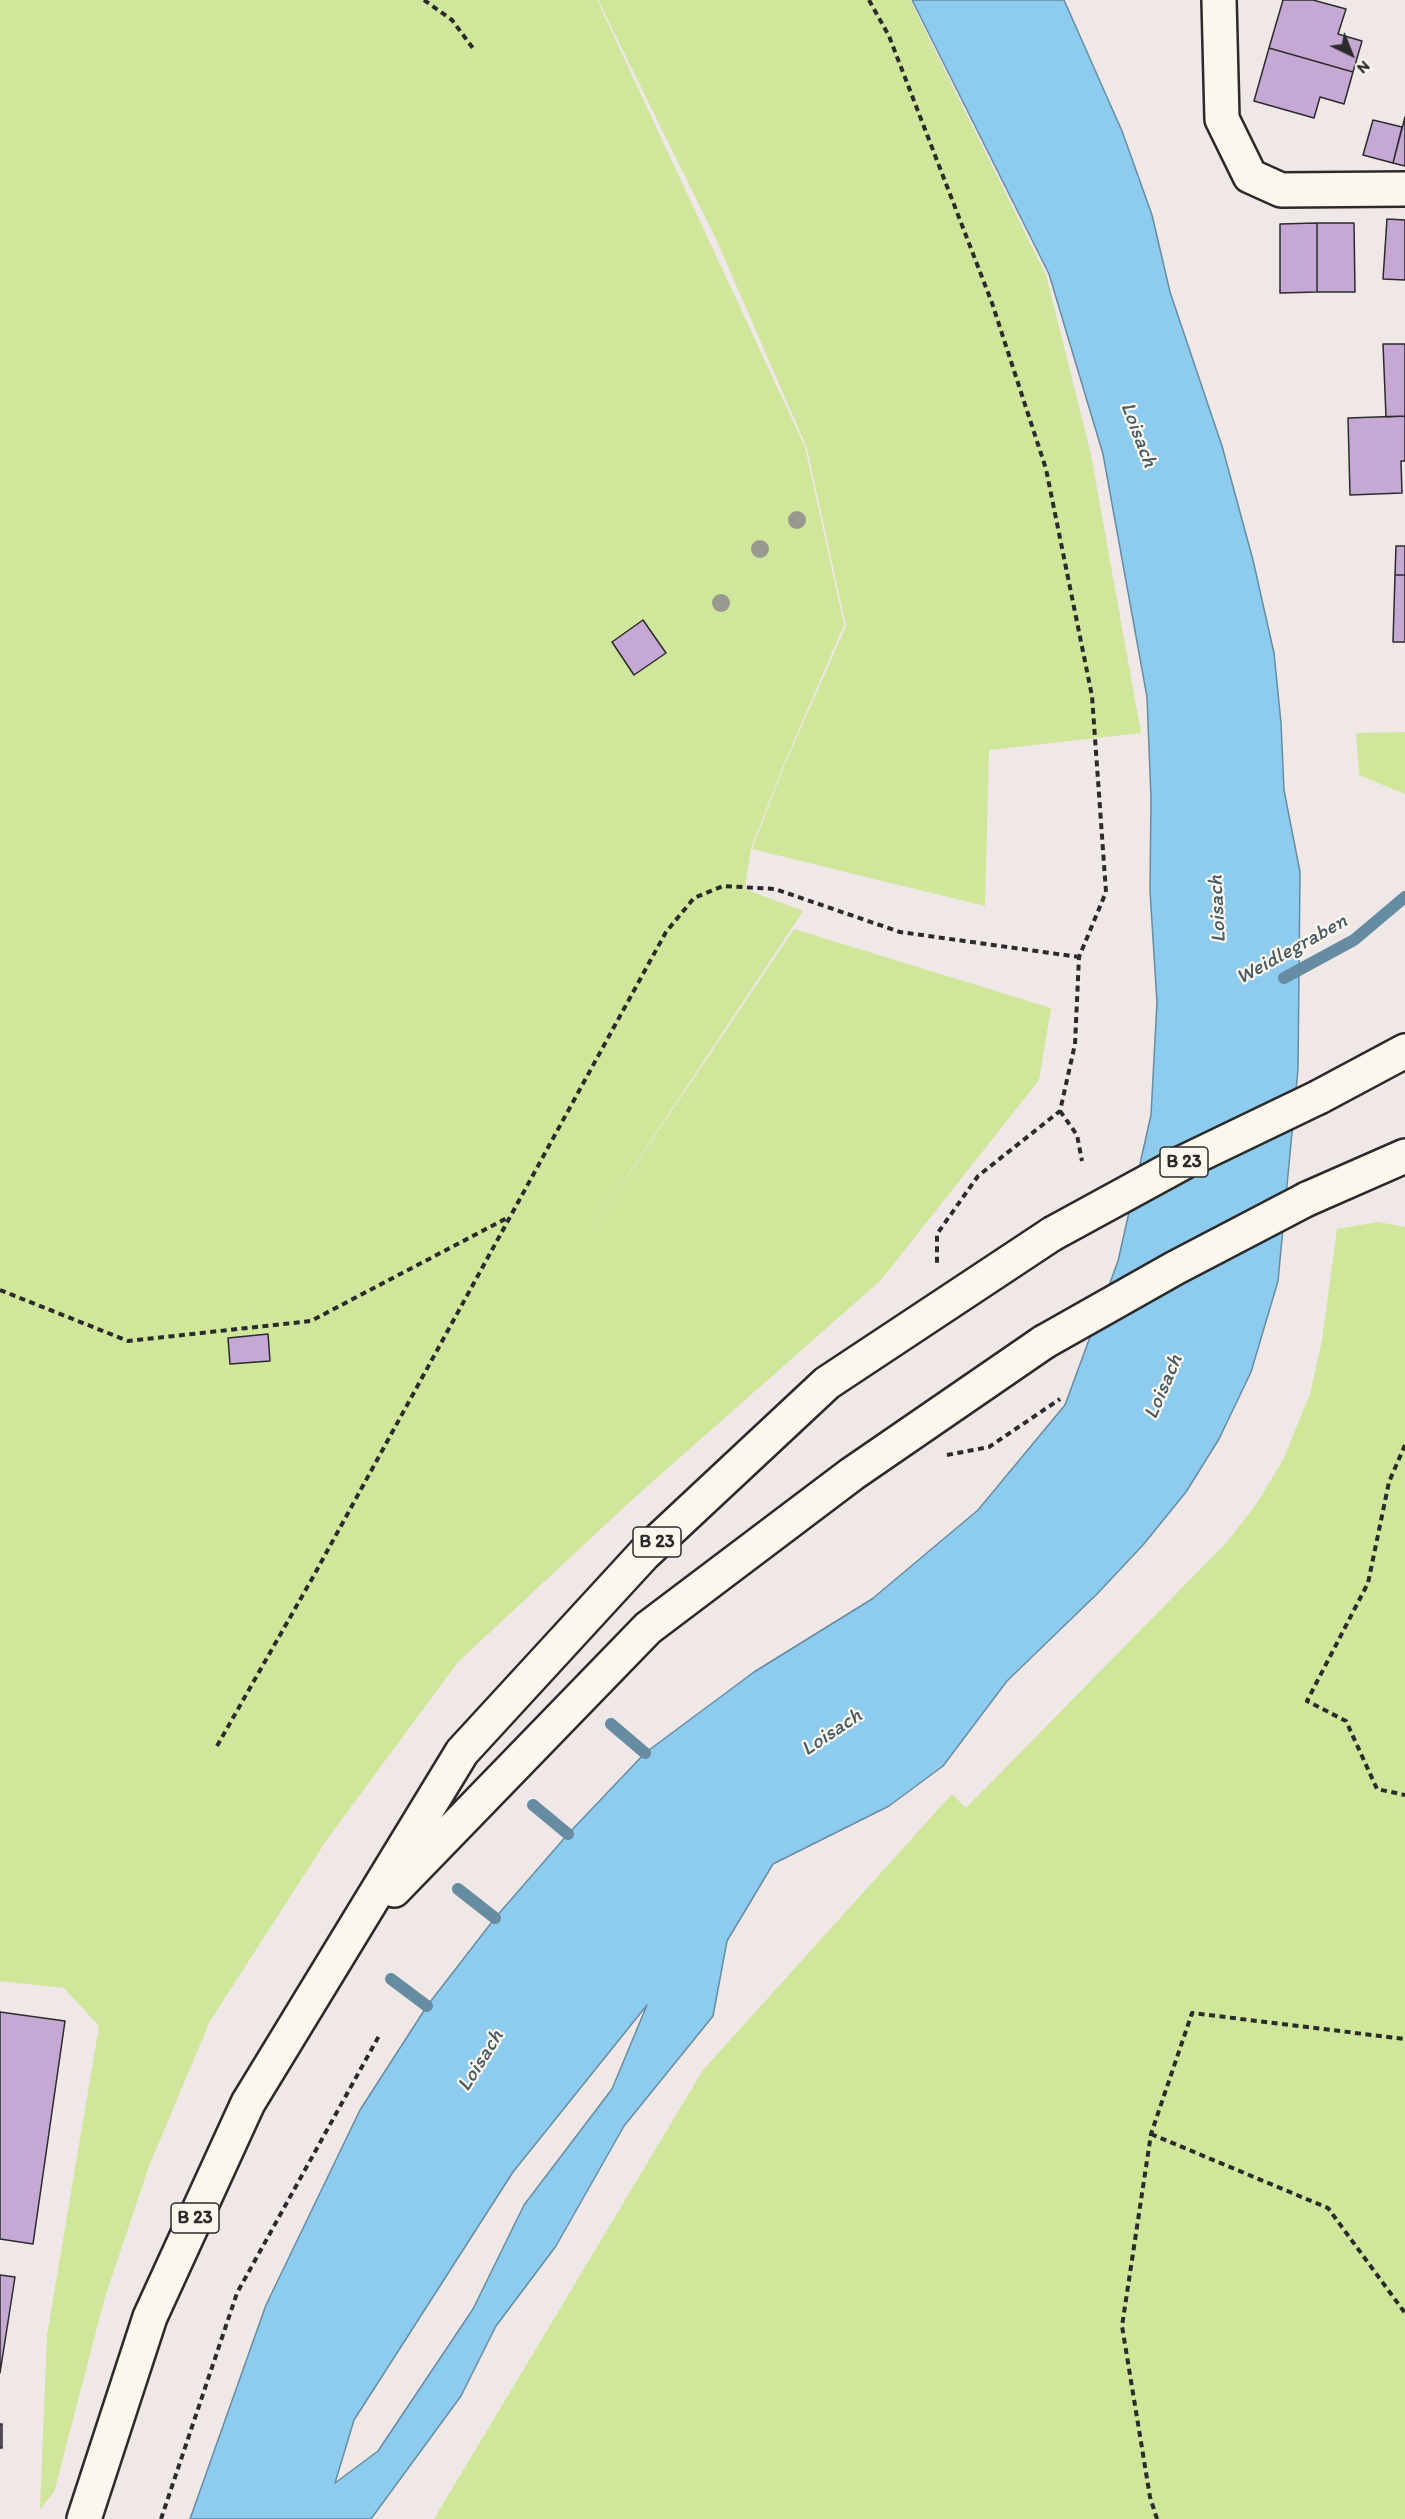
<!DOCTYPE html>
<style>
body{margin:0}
#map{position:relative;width:1405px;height:2519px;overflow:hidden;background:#f0e7e7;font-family:Itim,sans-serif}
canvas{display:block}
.north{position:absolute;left:1321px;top:24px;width:60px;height:60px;-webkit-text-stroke:4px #fbf7ec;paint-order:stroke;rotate:137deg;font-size:16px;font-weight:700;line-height:24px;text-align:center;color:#2b2b2b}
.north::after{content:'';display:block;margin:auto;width:21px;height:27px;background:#2b2b2b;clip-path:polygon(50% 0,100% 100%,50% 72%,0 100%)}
</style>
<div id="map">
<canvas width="1405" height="2519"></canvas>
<div class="north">N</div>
</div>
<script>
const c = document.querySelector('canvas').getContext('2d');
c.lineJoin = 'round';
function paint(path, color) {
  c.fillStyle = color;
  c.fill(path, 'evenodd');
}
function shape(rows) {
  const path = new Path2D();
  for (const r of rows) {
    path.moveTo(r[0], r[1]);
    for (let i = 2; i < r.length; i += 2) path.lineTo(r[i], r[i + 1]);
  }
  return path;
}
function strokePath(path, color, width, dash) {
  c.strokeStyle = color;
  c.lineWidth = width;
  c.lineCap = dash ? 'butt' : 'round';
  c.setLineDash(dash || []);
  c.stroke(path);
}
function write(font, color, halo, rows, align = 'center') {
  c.font = font + ' Itim,sans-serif';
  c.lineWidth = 4.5;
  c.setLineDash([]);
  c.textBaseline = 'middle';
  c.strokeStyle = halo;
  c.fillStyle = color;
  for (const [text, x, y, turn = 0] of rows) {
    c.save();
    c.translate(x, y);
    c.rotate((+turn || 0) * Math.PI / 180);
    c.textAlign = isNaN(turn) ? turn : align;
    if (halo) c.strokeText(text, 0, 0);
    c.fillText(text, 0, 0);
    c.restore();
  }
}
paint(shape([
 [0,0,597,0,805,447,844,625,784,764,751,848,745,889,803,911,588,1235,794,929,1051,1008,1039,1080,881,1280,634,1498,458,1662,328,1838,210,2021,149,2166,105,2297,54,2492,40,2509,47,2335,99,2026,64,1988,0,1981],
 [598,0,910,0,1046,275,1091,455,1141,733,989,750,985,906,752,849,785,764,846,626,807,448,716,239],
 [1405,732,1405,794,1359,775,1356,733],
 [1378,1222,1405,1227,1405,2519,434,2519,703,2070,952,1794,966,1808,1227,1542,1257,1503,1283,1460,1310,1394,1322,1340,1337,1229]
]), '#cfe69b');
const water = shape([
 [912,0,1064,0,1122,131,1152,215,1170,292,1222,446,1253,560,1274,653,1281,723,1284,790,1300,872,1298,1069,1278,1281,1251,1372,1219,1439,1186,1492,1143,1545,1097,1594,1007,1681,943,1766,889,1806,773,1864,727,1941,713,2016,624,2126,556,2246,496,2326,461,2396,371,2519,190,2519,266,2305,360,2110,427,2006,495,1918,568,1834,645,1753,754,1672,872,1599,978,1510,1065,1405,1118,1261,1151,1115,1157,1002,1150,891,1151,798,1147,697,1103,454,1049,274,912,0],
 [647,2005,612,2089,524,2205,473,2309,378,2451,335,2483,354,2420,513,2172,647,2005]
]);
paint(water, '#8eccef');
strokePath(water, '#668ca1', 1.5);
strokePath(shape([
 [1284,978,1354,940,1405,897],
 [611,1724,645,1753],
 [533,1805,568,1834],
 [458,1889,495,1918],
 [391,1979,427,2006]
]), '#668ca1', 12);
const building = shape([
 [1283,0,1313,0,1346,9,1338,34,1362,41,1353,72,1269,48,1283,0],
 [1269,48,1353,72,1344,104,1320,97,1314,118,1254,101,1269,48],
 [1405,117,1405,166,1393,163,1405,117],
 [1373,120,1402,127,1393,163,1363,155,1373,120],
 [1387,219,1405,220,1405,280,1383,279,1387,219],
 [1317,223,1354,223,1355,292,1317,292,1317,223],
 [1317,223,1317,292,1280,293,1280,224,1317,223],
 [1383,344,1405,344,1405,416,1386,417,1383,344],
 [1405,416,1405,461,1401,461,1402,493,1350,495,1348,418,1405,416],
 [1396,546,1405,546,1405,575,1395,575,1396,546],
 [1395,575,1405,575,1405,642,1393,642,1395,575],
 [643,620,666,653,634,675,612,642,643,620],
 [268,1334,270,1361,230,1364,228,1338,268,1334],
 [0,2012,65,2021,33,2244,0,2239,0,2012],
 [0,2275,15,2277,0,2373,0,2275],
 [0,2424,2,2424,2,2448,0,2448,0,2424]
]);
paint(building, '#c6a8d4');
strokePath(building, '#2b2b2b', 1.5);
const street = shape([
 [1219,0,1222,119,1250,176,1281,190,1405,189]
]);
const primary = shape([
 [1319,1097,1405,1051],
 [1307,1199,1405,1156],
 [394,1890,648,1628,852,1474,1044,1342],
 [84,2519,150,2317,248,2103,462,1752,644,1554,827,1383,1052,1234]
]);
strokePath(street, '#2b2b2b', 38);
strokePath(primary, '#2b2b2b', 38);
strokePath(shape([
 [424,0,452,20,475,51],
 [869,0,889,36,992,303,1046,469,1092,696,1106,892,1079,957,1075,1044,1060,1111,978,1176,937,1234,937,1266],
 [1060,1111,1077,1135,1082,1161],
 [0,1290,128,1341,311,1321,507,1218],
 [1405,1445,1389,1482,1368,1583,1307,1701,1346,1721,1377,1789,1405,1795],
 [947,1455,989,1447,1060,1399],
 [217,1746,313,1577,666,932,694,898,723,886,775,889,900,932,1079,957],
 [1151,2134,1328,2208,1405,2313],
 [161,2519,237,2293,380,2034],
 [1157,2519,1150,2497,1122,2326,1151,2134,1192,2013,1405,2039]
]), '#2b2b2b', 4, [6, 4.5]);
strokePath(street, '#fbf7ec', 33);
strokePath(primary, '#fbf7ec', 33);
const primaryBridge = shape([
 [1052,1234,1184,1162,1319,1097],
 [1044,1342,1175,1268,1307,1199]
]);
strokePath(primaryBridge, '#2b2b2b', 38, []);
strokePath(primaryBridge, '#fbf7ec', 33);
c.fillStyle = '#9a998f';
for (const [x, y] of [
 [797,520],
 [760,549],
 [721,603]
]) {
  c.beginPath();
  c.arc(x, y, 9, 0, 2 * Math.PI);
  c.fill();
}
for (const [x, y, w] of [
 [1184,1162,48],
 [657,1542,48],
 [195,2218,48]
]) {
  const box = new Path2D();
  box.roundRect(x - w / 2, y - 15, w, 30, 4.5);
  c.fillStyle = '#fbf7ec';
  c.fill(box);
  strokePath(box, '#2b2b2b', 1.5);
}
write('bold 18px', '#2b2b2b', null, [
 ["B 23",1184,1162],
 ["B 23",657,1542],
 ["B 23",195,2218]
]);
write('italic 21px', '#495b66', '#fbf7ec', [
 ["Loisach",1138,435,69],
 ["Loisach",1218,909,-93],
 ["Weidlegraben",1292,950,-29],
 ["Loisach",1164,1387,-67],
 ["Loisach",832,1733,-34],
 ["Loisach",481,2061,-58]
]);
</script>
